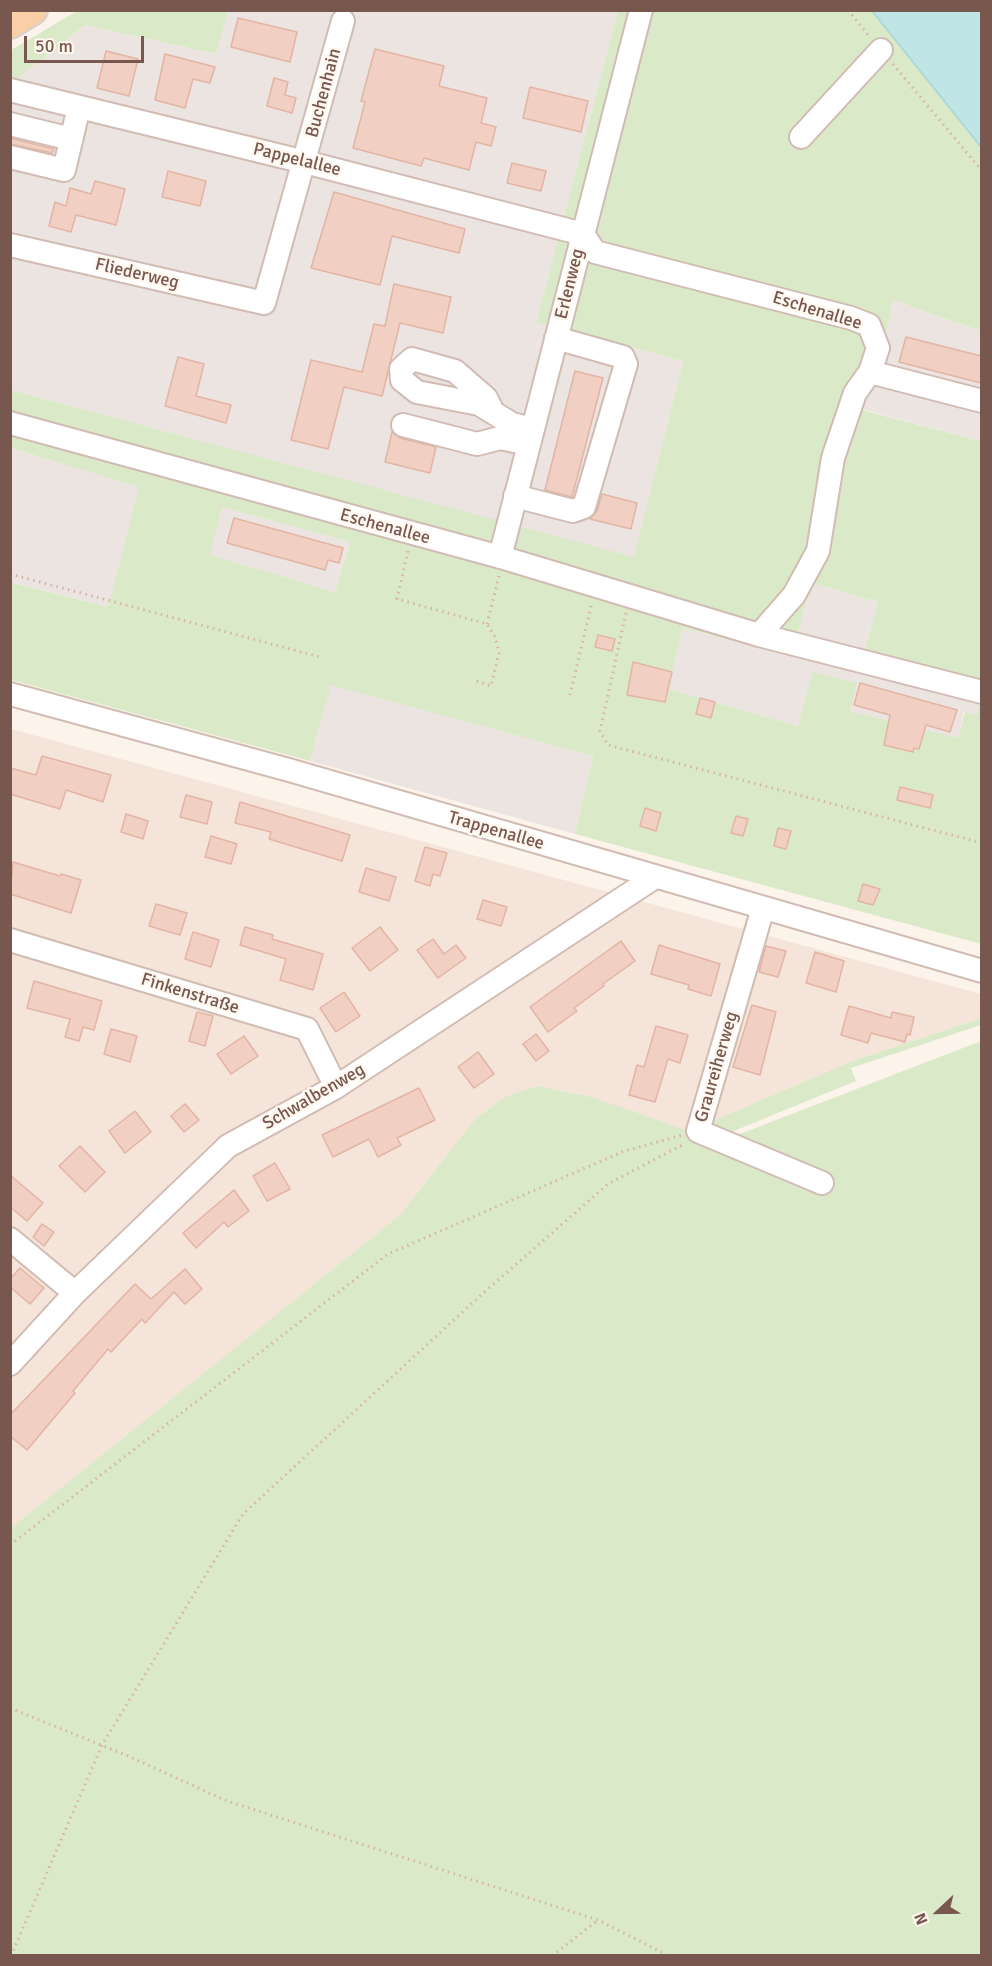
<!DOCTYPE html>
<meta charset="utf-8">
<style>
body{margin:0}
#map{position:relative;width:992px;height:1966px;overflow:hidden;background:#fcf3eb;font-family:Signika,sans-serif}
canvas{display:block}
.frame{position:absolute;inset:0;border:12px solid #77574e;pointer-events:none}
.north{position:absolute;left:908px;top:1882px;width:60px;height:60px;-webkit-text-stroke:4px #fff8f1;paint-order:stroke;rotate:248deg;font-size:16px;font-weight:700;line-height:24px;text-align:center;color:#77574e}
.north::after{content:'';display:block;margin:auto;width:21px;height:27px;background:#77574e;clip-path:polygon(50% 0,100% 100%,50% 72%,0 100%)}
.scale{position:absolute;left:24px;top:36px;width:120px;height:27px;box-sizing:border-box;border:3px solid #77574e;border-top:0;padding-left:8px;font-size:18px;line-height:21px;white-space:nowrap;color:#77574e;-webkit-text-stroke:4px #fff8f1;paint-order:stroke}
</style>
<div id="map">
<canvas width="992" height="1966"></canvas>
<div class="frame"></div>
<div class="north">N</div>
<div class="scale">50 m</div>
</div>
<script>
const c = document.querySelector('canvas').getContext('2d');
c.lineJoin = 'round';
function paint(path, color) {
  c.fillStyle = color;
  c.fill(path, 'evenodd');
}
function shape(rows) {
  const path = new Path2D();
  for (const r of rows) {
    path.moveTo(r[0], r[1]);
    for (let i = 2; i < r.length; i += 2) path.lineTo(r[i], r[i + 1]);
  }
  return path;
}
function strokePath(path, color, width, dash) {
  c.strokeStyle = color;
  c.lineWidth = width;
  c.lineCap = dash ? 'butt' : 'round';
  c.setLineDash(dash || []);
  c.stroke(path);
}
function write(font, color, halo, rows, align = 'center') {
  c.font = font + ' Signika,sans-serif';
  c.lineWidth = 5;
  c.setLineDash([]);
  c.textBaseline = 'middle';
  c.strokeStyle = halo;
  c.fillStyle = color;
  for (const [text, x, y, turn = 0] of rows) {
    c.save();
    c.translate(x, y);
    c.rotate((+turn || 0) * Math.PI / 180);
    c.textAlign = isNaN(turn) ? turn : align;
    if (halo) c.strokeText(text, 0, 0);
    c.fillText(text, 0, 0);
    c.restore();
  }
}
paint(shape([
 [11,729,981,994,981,1018,850,1062,686,1132,592,1097,538,1086,506,1096,475,1119,400,1215,11,1528]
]), '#f4e4d9');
paint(shape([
 [228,11,618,11,536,323,683,361,634,558,11,390,11,84,85,25,215,54],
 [893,300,981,331,981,441,857,408,878,376],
 [10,448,140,486,108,607,11,582],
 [222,507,350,542,335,592,209,555],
 [812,583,878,602,864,652,797,635],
 [683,628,979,704,977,715,964,712,958,739,850,711,812,672,798,726,668,689],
 [331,684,593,756,575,834,310,761]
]), '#ece4e0');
paint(shape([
 [77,11,228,11,216,54,85,25,11,84,11,50],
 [618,11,872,11,981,147,981,331,893,300,878,376,858,409,981,441,981,944,575,834,593,756,331,685,310,761,11,680,10,582,108,607,139,487,11,448,11,390,634,557,683,361,536,323],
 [222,507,350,542,335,592,210,555],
 [812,583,878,602,864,652,797,635],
 [683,628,979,704,977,715,965,712,958,738,850,711,857,683,812,672,798,726,668,689],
 [981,1018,981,1025,851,1068,856,1081,724,1135,705,1124,850,1062],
 [981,1041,981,1955,11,1956,11,1528,400,1215,475,1119,506,1096,538,1086,592,1097,719,1142]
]), '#daeac9');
const water = shape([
 [872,11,981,11,981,147,872,11]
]);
paint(water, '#bfe5e6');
strokePath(water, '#a5d6d8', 1.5);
const building = shape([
 [238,18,297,32,290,62,231,47,238,18],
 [375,49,444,66,439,86,487,98,481,123,496,127,491,146,476,142,469,170,424,158,421,166,353,148,365,102,361,101,375,49],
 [106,51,138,59,129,96,97,88,106,51],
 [165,54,215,67,210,83,193,79,185,108,155,100,165,54],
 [274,78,288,82,285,95,296,98,292,113,267,106,274,78],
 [530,87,588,101,581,132,523,118,530,87],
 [10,138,54,149,52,153,10,144,10,138],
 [512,163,546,171,541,191,507,183,512,163],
 [168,171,206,181,200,206,162,197,168,171],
 [95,181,125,189,116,225,76,215,71,232,49,226,55,202,66,206,70,188,91,194,95,181],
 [334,192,465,229,459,253,392,236,380,285,311,268,334,192],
 [394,284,451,297,443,333,400,323,382,396,344,387,328,449,291,440,311,360,362,372,374,324,385,326,394,284],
 [906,337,981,356,981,383,899,362,906,337],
 [178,357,204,364,196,396,231,405,226,423,165,406,178,357],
 [575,371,603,378,572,497,545,490,575,371],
 [392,432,400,438,436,447,430,473,385,462,392,432],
 [602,494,637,503,631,529,590,519,597,511,602,494],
 [234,518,343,548,339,563,328,560,325,570,227,543,234,518],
 [598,635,615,639,612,651,595,647,598,635],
 [633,662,672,672,665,702,627,695,633,662],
 [860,683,957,710,950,732,926,725,919,749,914,748,913,752,884,745,890,715,854,705,860,683],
 [700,698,715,702,711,718,696,714,700,698],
 [42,756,111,775,103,802,66,790,60,809,10,794,10,768,36,775,42,756],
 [900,787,933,795,930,808,897,800,900,787],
 [186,795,212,802,207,824,180,817,186,795],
 [240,802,350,835,342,861,269,839,271,832,235,823,240,802],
 [645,808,661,813,656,831,640,826,645,808],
 [126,814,148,821,143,839,121,832,126,814],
 [736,816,748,819,743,836,731,833,736,816],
 [778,828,791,831,786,849,774,846,778,828],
 [211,836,237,844,231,864,205,857,211,836],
 [425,847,447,853,440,876,433,874,430,886,415,881,425,847],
 [13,862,60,876,61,874,81,880,71,913,10,894,13,862],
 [366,868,396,877,389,901,359,892,366,868],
 [863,884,880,889,873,905,858,901,863,884],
 [483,900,507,907,501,926,477,919,483,900],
 [156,904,187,913,180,935,149,926,156,904],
 [245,927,273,935,272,939,323,954,313,990,280,980,286,959,240,945,245,927],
 [380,927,398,950,370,971,352,948,380,927],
 [193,932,219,940,211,967,185,959,193,932],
 [433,939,444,954,456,945,466,958,438,978,417,950,433,939],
 [621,941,635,961,603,984,604,986,574,1008,577,1011,548,1032,530,1007,621,941],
 [659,945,720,964,711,996,688,989,689,985,651,974,659,945],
 [766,946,786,951,778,977,759,972,766,946],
 [815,952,844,961,836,992,806,983,815,952],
 [34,981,102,1001,94,1030,83,1027,79,1041,65,1037,70,1019,27,1008,34,981],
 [344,992,360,1016,336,1032,320,1008,344,992],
 [752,1005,776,1012,760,1075,733,1067,752,1005],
 [849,1006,891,1018,892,1012,914,1017,910,1035,907,1034,905,1042,871,1033,868,1043,841,1035,849,1006],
 [197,1012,213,1016,205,1046,189,1041,197,1012],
 [656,1026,688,1035,680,1063,668,1059,655,1102,629,1095,637,1065,644,1067,656,1026],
 [111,1029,137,1036,130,1062,104,1054,111,1029],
 [536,1034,549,1051,536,1061,523,1044,536,1034],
 [244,1036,258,1056,231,1074,217,1054,244,1036],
 [478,1052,494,1074,474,1088,458,1067,478,1052],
 [419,1088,435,1120,397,1138,401,1145,378,1157,369,1139,333,1157,322,1135,419,1088],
 [185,1104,199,1120,184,1132,171,1116,185,1104],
 [135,1111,151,1132,125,1153,109,1131,135,1111],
 [80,1146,105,1172,85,1192,59,1166,80,1146],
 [275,1163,290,1189,267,1201,253,1176,275,1163],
 [10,1175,43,1203,27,1221,10,1207,10,1175],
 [234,1190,249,1211,228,1227,224,1222,196,1248,183,1233,234,1190],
 [42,1224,54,1232,44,1246,33,1237,42,1224],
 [20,1268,44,1288,30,1304,10,1287,10,1279,20,1268],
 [185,1269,202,1289,185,1304,174,1292,145,1323,142,1319,111,1352,108,1349,73,1391,75,1393,27,1450,10,1436,10,1415,135,1284,151,1299,185,1269]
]);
paint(building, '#f1d0c3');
strokePath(building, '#e3b4a4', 1.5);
const minor = shape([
 [10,90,305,162,583,234,595,252,851,318,869,325,878,348,870,372,855,393,833,458,818,551,794,595,759,635],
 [10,124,71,139],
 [801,137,881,50],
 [10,157,64,170,79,107],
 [10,245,264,303,343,21],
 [870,372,982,401],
 [492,410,486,398,455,371,412,359,401,369,402,380,417,392,479,404,512,424,532,429],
 [10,423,504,558,759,635,982,692],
 [403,425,477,444,500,438,529,444],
 [515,496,573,511,584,507,626,364,623,357,556,338],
 [500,557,641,10],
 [10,694,289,770,982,971],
 [763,908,698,1131,822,1183],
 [10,940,307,1029,336,1087],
 [10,1239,75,1293],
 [10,1364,75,1293,228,1146,336,1087,655,877]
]);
const major = shape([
 [10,24,33,10]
]);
strokePath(minor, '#d1bcb3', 26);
strokePath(major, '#d9d0cd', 32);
strokePath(shape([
 [848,10,869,36],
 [893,64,982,171],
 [408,551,397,599,487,624,495,637,499,653,491,686,473,680],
 [10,574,320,657],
 [626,613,600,731,608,745,982,843],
 [487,624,499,576],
 [570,695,592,602],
 [10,1545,388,1254,622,1152,682,1135],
 [10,1708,128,1756,227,1801,598,1920,669,1956],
 [11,1956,102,1745,243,1514,481,1295,608,1184,684,1144],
 [552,1956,598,1920]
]), '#d7b2a5', 3, [1.5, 4.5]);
strokePath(minor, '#fff', 22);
strokePath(major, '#f8cfa6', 28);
write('18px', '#77574e', '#fff8f1', [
 ["Buchenhain",324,93,-75],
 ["Pappelallee",297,160,14],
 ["Fliederweg",137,274,13],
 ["Erlenweg",570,284,-76],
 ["Eschenallee",817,311,17],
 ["Eschenallee",385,527,15],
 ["Trappenallee",496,831,16],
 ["Finkenstraße",190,994,17],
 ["Graureiherweg",717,1067,-74],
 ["Schwalbenweg",314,1097,-30]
]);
</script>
